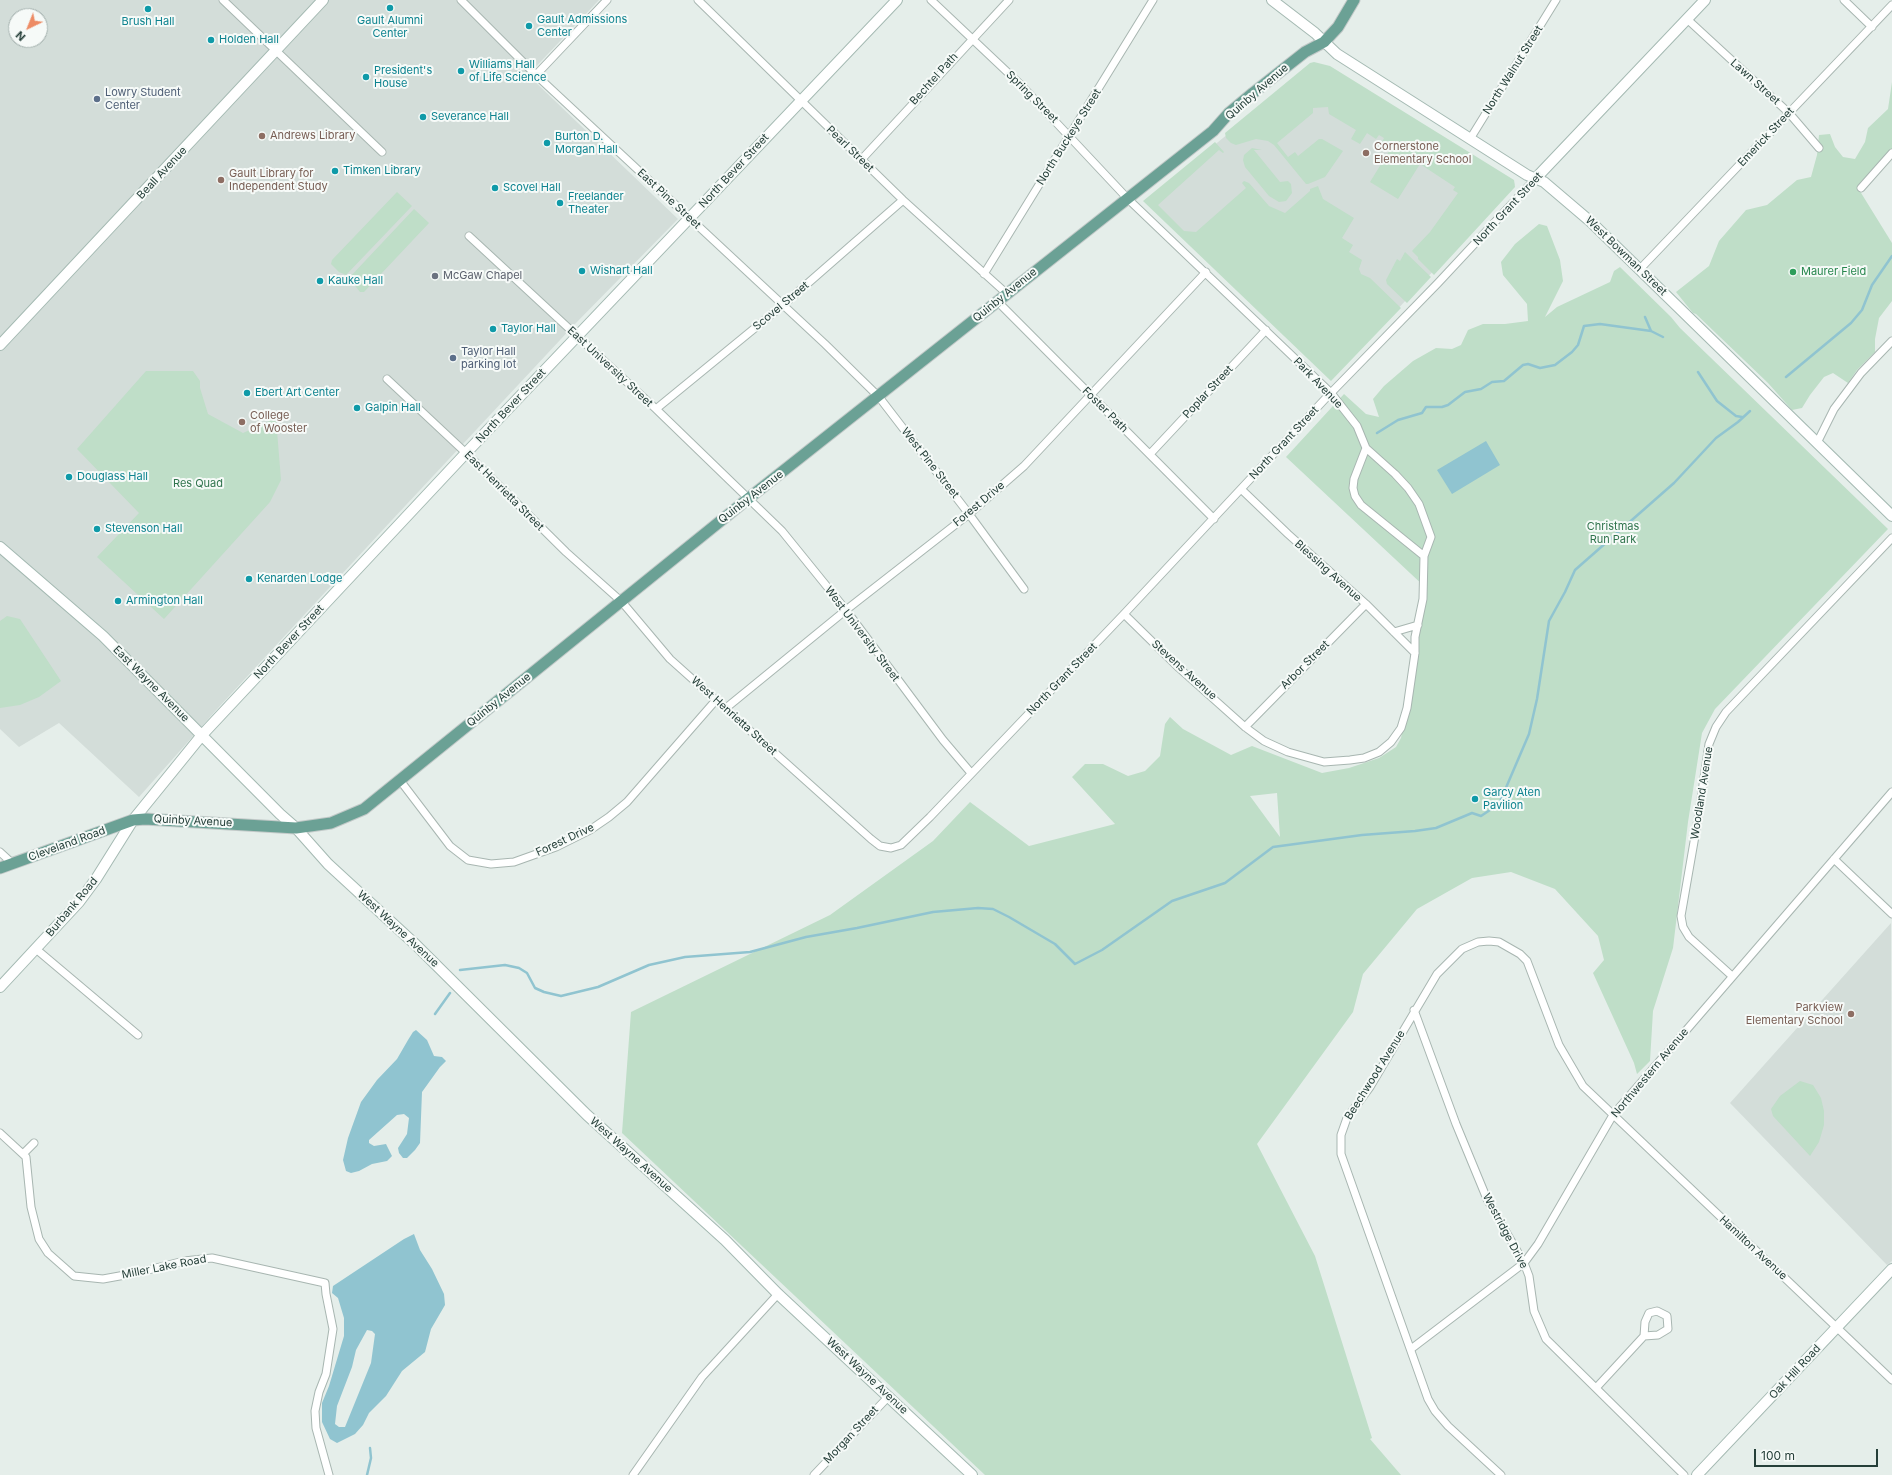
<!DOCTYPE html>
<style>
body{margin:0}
#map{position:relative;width:1892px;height:1475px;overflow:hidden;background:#e5eeea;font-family:Inter,sans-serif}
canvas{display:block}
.north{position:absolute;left:8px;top:8px;width:40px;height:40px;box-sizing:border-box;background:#f6faf8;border:1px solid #a2afac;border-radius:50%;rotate:223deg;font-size:11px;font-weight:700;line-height:16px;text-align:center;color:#253f39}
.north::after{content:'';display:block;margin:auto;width:14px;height:18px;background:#ed8b64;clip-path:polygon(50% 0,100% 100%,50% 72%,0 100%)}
.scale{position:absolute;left:1754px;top:1449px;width:124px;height:18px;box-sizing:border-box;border:2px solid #253f39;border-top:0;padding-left:5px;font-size:12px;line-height:14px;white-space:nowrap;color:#253f39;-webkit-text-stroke:3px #f6faf8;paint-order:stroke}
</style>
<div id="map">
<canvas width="1892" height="1475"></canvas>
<div class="north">N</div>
<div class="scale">100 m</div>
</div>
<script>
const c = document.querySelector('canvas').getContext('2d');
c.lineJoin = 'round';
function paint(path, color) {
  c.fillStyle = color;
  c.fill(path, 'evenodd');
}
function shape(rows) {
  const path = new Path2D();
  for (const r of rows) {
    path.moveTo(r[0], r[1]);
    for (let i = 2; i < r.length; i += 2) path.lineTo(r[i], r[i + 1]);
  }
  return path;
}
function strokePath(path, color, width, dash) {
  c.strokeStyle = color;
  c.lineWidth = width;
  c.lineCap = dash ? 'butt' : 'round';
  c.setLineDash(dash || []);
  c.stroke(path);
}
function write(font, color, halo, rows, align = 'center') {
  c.font = font + ' Inter,sans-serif';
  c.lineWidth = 4;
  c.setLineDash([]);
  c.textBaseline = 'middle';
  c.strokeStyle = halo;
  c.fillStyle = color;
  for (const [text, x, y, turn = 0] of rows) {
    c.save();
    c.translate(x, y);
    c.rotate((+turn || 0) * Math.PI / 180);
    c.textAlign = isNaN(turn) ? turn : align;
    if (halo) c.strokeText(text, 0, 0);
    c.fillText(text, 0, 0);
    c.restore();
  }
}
paint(shape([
 [0,0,599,0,528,75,678,219,575,324,392,520,218,708,139,797,59,723,19,747,0,729],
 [16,16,40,16,40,40,16,40],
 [1311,66,1515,184,1331,380,1146,201],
 [1891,923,1892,1261,1887,1265,1730,1103]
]), '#d3ddd9');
paint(shape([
 [1314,62,1330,66,1514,180,1515,187,1434,275,1418,259,1418,257,1412,251,1430,232,1458,193,1453,190,1455,187,1420,164,1398,199,1370,182,1391,148,1382,142,1384,138,1379,135,1376,139,1367,133,1360,144,1351,139,1356,130,1329,114,1328,107,1313,108,1313,113,1277,143,1288,157,1295,152,1298,156,1319,139,1322,139,1343,151,1325,177,1308,184,1306,184,1274,145,1268,141,1256,139,1236,145,1231,143,1226,138,1225,133,1310,63],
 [1892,82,1892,152,1858,188,1892,243,1892,301,1879,318,1875,339,1875,352,1857,370,1848,383,1833,373,1824,377,1810,395,1802,408,1792,410,1768,383,1696,314,1693,313,1676,292,1709,266,1719,241,1746,210,1767,205,1797,180,1811,177,1817,155,1819,135,1830,134,1835,147,1843,157,1855,159,1865,142,1868,128,1888,109],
 [1215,142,1224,152,1223,153,1219,150,1158,205,1184,231,1196,232,1246,188,1242,183,1244,181,1249,183,1269,206,1285,213,1310,191,1310,189,1318,186,1323,199,1354,218,1342,238,1353,245,1349,252,1362,260,1359,269,1361,274,1370,278,1401,308,1331,381,1143,201],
 [1252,148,1262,150,1254,150,1280,182,1288,181,1291,184,1292,193,1286,201,1279,202,1269,196,1245,167,1243,160,1244,155],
 [397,192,412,206,346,275,339,272,331,264,332,260],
 [414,209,429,223,364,292,360,292,349,278],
 [1539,224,1547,226,1560,260,1563,281,1545,317,1557,307,1610,282,1614,271,1620,267,1671,317,1680,328,1888,529,1715,709,1702,733,1688,822,1673,948,1653,1011,1650,1061,1637,1074,1634,1063,1593,973,1604,960,1598,936,1555,889,1511,872,1472,878,1417,909,1363,974,1353,1012,1257,1144,1315,1256,1372,1438,1370,1439,1401,1475,985,1475,622,1133,631,1012,830,915,933,841,970,802,1029,846,1115,824,1072,777,1085,764,1103,764,1128,776,1145,771,1160,756,1165,724,1170,717,1183,729,1231,755,1252,746,1322,773,1349,768,1379,758,1396,747,1401,738,1407,708,1426,588,1286,457,1344,394,1366,414,1379,417,1373,399,1384,386,1413,361,1436,348,1452,349,1461,345,1468,330,1483,324,1505,324,1528,321,1527,304,1503,275,1501,262,1515,244],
 [1277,793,1280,837,1250,796],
 [1405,252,1431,277,1407,303,1387,284,1386,280,1397,259,1400,261],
 [146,371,193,371,200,381,200,388,208,414,243,433,276,418,281,480,270,502,164,619,97,557,139,513,77,449],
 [7,616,20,619,61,681,39,697,20,705,0,708,0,621],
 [1800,1081,1813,1085,1821,1098,1824,1111,1824,1125,1819,1142,1810,1156,1773,1116,1771,1109,1780,1096]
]), '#bfdec8');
paint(shape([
 [1486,441,1500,465,1452,494,1437,470],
 [416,1030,427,1040,434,1056,442,1057,446,1061,440,1067,422,1092,420,1143,415,1150,407,1158,403,1158,399,1153,398,1148,407,1134,409,1118,404,1114,397,1115,369,1140,369,1143,374,1146,386,1144,392,1156,387,1161,372,1164,359,1171,351,1173,346,1171,343,1160,348,1138,361,1102,377,1080,397,1059,408,1040,413,1032],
 [414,1234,420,1250,432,1269,444,1294,445,1305,431,1329,425,1352,402,1371,386,1396,369,1413,363,1425,355,1434,337,1443,330,1439,322,1422,322,1403,329,1386,344,1336,344,1318,338,1298,332,1293,333,1286,404,1239],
 [367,1330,372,1331,375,1334,371,1363,345,1427,339,1427,335,1424,337,1406,352,1367,356,1350]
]), '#90c4d0');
strokePath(shape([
 [1645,317,1651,331,1663,337],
 [1698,372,1717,401,1736,416,1742,417],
 [1786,377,1851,323,1862,310,1872,285,1892,256],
 [1377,433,1398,420,1422,413,1426,407,1442,407,1448,405,1465,392,1481,389,1492,382,1504,381,1523,365,1528,364,1540,368,1555,365,1572,352,1578,345,1584,326,1600,324,1651,331],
 [460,970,505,965,519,968,527,973,535,988,544,992,561,996,598,987,649,965,685,957,750,952,806,937,857,928,933,912,978,908,993,909,1009,917,1055,944,1075,964,1102,950,1172,901,1225,883,1273,847,1362,835,1415,831,1436,828,1472,813,1481,816,1499,804,1529,734,1537,699,1549,621,1565,592,1575,570,1674,483,1716,438,1738,422,1750,411],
 [435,1014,450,993],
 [367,1475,371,1458,370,1448]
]), '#90c4d0', 2.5);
const street = shape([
 [223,0,382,152],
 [461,0,536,75,825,344,879,397,969,514,1024,589],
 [698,0,903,200,1006,293],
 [931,0,1021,85,1128,199,1331,393,1357,426,1366,448,1395,474,1408,488,1419,504,1431,537,1424,556,1423,599,1415,637,1415,653,1407,708,1401,728,1391,742,1379,752,1364,758,1350,760,1324,762,1288,752,1264,741,1245,727,1179,668,1124,614],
 [1844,0,1872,27],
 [1687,19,1789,113,1819,148],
 [536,75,607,0],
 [1470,139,1556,0],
 [861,160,1009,0],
 [1861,188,1892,153],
 [469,236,656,409,782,531,846,610,943,740,971,773],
 [1640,269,1892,5],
 [984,274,1153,0],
 [997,301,1214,519],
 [387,379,466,453,566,552,622,602,670,659,871,839,880,846,891,848,901,845,930,817,1124,614,1325,399,1438,283,1536,178],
 [656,409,783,305,903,200],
 [1817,443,1834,409,1861,373,1892,341],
 [1366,448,1354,479,1353,488,1355,496,1361,505,1424,556],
 [1150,454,1266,330],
 [1241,489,1288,534,1366,604,1415,653],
 [1394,632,1418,625],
 [726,708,846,610,969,514,1024,466,1206,272],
 [1245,727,1366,604],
 [399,779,450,846,468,860,491,864,514,862,556,847,590,830,609,817,627,802,716,700],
 [0,852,12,863],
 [1834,859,1892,914],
 [36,949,138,1035],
 [1732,976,1689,937,1683,927,1681,916,1698,819,1709,744,1716,727,1726,712,1892,538],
 [1414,1010,1456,1124,1487,1199,1524,1263,1529,1276,1534,1311,1546,1339,1684,1475],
 [0,1133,26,1157,31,1207,39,1239,48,1253,74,1276,103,1279,136,1273,184,1261,212,1258,325,1283,326,1294,333,1329,326,1374,319,1392,315,1411,316,1428,329,1475],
 [23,1154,34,1143],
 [1411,1349,1524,1263,1538,1244,1613,1115,1892,792],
 [1596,1388,1644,1336,1658,1335,1668,1329,1667,1316,1657,1311,1649,1313,1645,1322,1644,1336],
 [633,1475,702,1377,778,1294],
 [814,1475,889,1396],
 [1501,1475,1448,1426,1435,1411,1428,1399,1341,1154,1341,1135,1347,1118,1370,1087,1437,974,1462,949,1478,942,1489,941,1499,942,1520,954,1527,961,1559,1045,1583,1086,1892,1380]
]);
const secondary = shape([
 [1272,0,1315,33,1337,54,1527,175,1544,182,1591,222,1892,516],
 [1536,178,1705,0],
 [0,345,323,0],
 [0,547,103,636,280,814,296,828,328,864,416,945,587,1115,725,1240,778,1294,972,1475],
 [0,987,79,902,96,879,133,820,202,735,466,453,897,0],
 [1697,1475,1892,1269]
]);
const primary = shape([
 [0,868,133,820,145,819,296,828,331,823,364,809,749,498,1213,131,1229,113,1253,93,1305,52,1324,42,1338,27,1354,0]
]);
strokePath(street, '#a8b6b1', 9);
strokePath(secondary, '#a4b9b2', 12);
strokePath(primary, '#c2c9c8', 13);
strokePath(street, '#fff', 7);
strokePath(secondary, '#fff', 10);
strokePath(primary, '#6ba195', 11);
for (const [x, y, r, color] of [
 [390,8,4,"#0f9aa8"],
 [148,9,4,"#0f9aa8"],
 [529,26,4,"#0f9aa8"],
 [211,40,4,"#0f9aa8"],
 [461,71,4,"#0f9aa8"],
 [366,77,4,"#0f9aa8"],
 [97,99,4,"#5c6f8a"],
 [423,117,4,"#0f9aa8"],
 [262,136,4,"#8d6e63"],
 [547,143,4,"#0f9aa8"],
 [1366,153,4,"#8d6e63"],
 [335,171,4,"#0f9aa8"],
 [221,180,4,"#8d6e63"],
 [495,188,4,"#0f9aa8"],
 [560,203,4,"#0f9aa8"],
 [582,271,4,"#0f9aa8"],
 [1793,272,4,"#2e9e5b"],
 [435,276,4,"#6b7280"],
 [320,281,4,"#0f9aa8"],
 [493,329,4,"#0f9aa8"],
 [453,358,4,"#5c6f8a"],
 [247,393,4,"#0f9aa8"],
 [357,408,4,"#0f9aa8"],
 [242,422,4,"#8d6e63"],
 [69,477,4,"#0f9aa8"],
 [97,529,4,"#0f9aa8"],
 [249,579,4,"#0f9aa8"],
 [118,601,4,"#0f9aa8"],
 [1475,799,4,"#0f9aa8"],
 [1851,1014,4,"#8d6e63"]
]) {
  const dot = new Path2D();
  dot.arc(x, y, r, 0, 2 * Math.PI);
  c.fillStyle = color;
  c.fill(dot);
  strokePath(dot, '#f6faf8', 1.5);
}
write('11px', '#0d838f', '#f6faf8', [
 ["Gault Admissions",537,20],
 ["Center",537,33],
 ["Gault Alumni",390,21,"center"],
 ["Center",390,34,"center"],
 ["Brush Hall",148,22,"center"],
 ["Holden Hall",219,40],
 ["Williams Hall",469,65],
 ["of Life Science",469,78],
 ["President's",374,71],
 ["House",374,84],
 ["Severance Hall",431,117],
 ["Burton D.",555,137],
 ["Morgan Hall",555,150],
 ["Timken Library",343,171],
 ["Scovel Hall",503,188],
 ["Freelander",568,197],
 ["Theater",568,210],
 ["Wishart Hall",590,271],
 ["Kauke Hall",328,281],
 ["Taylor Hall",501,329],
 ["Ebert Art Center",255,393],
 ["Galpin Hall",365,408],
 ["Douglass Hall",77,477],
 ["Stevenson Hall",105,529],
 ["Kenarden Lodge",257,579],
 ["Armington Hall",126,601],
 ["Garcy Aten",1483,793],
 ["Pavilion",1483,806]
], 'left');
write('11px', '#253f39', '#f6faf8', [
 ["North Walnut Street",1513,70,-58],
 ["Bechtel Path",934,79,-48],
 ["Lawn Street",1755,82,42],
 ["Quinby Avenue",1257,92,-41],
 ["Spring Street",1032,97,45],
 ["North Buckeye Street",1069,137,-58],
 ["Emerick Street",1766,137,-47],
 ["Pearl Street",850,149,44],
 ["North Bever Street",734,171,-47],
 ["Beall Avenue",162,173,-47],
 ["East Pine Street",669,199,43],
 ["North Grant Street",1508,209,-47],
 ["West Bowman Street",1626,256,44],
 ["Quinby Avenue",1005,295,-39],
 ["Scovel Street",781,306,-40],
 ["East University Street",610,367,43],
 ["Park Avenue",1318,383,46],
 ["Poplar Street",1208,392,-47],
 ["North Bever Street",511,406,-47],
 ["Foster Path",1105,410,45],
 ["North Grant Street",1284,443,-47],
 ["West Pine Street",930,463,52],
 ["East Henrietta Street",504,491,45],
 ["Quinby Avenue",751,497,-38],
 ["Forest Drive",979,504,-40],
 ["Blessing Avenue",1328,571,42],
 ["West University Street",862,634,53],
 ["North Bever Street",289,642,-47],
 ["Arbor Street",1305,665,-45],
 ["Stevens Avenue",1184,670,42],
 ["North Grant Street",1062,679,-46],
 ["East Wayne Avenue",151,684,45],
 ["Quinby Avenue",499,700,-39],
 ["West Henrietta Street",734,716,42],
 ["Woodland Avenue",1702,793,-81],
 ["Quinby Avenue",193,821,3],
 ["Forest Drive",565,840,-25],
 ["Cleveland Road",67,844,-20],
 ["Burbank Road",72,907,-50],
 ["West Wayne Avenue",398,929,43],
 ["Northwestern Avenue",1650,1073,-50],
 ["Beechwood Avenue",1375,1075,-58],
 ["West Wayne Avenue",631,1155,42],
 ["Westridge Drive",1505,1231,62],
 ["Hamilton Avenue",1753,1248,43],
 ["Miller Lake Road",164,1267,-11],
 ["Oak Hill Road",1795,1372,-47],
 ["West Wayne Avenue",867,1376,43],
 ["Morgan Street",851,1435,-47]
]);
write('11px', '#4e5e75', '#f6faf8', [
 ["Lowry Student",105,93],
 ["Center",105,106],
 ["Taylor Hall",461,352],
 ["parking lot",461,365]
], 'left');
write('11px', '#785e54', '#f6faf8', [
 ["Andrews Library",270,136],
 ["Cornerstone",1374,147],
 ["Elementary School",1374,160],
 ["Gault Library for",229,174],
 ["Independent Study",229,187],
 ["College",250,416],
 ["of Wooster",250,429],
 ["Parkview",1843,1008,"right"],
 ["Elementary School",1843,1021,"right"]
], 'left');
write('11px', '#27864d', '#f6faf8', [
 ["Maurer Field",1801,272]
], 'left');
write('11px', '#5b616d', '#f6faf8', [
 ["McGaw Chapel",443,276]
], 'left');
write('11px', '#30744d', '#f6faf8', [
 ["Res Quad",198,484],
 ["Christmas",1613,527],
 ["Run Park",1613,540]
]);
</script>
